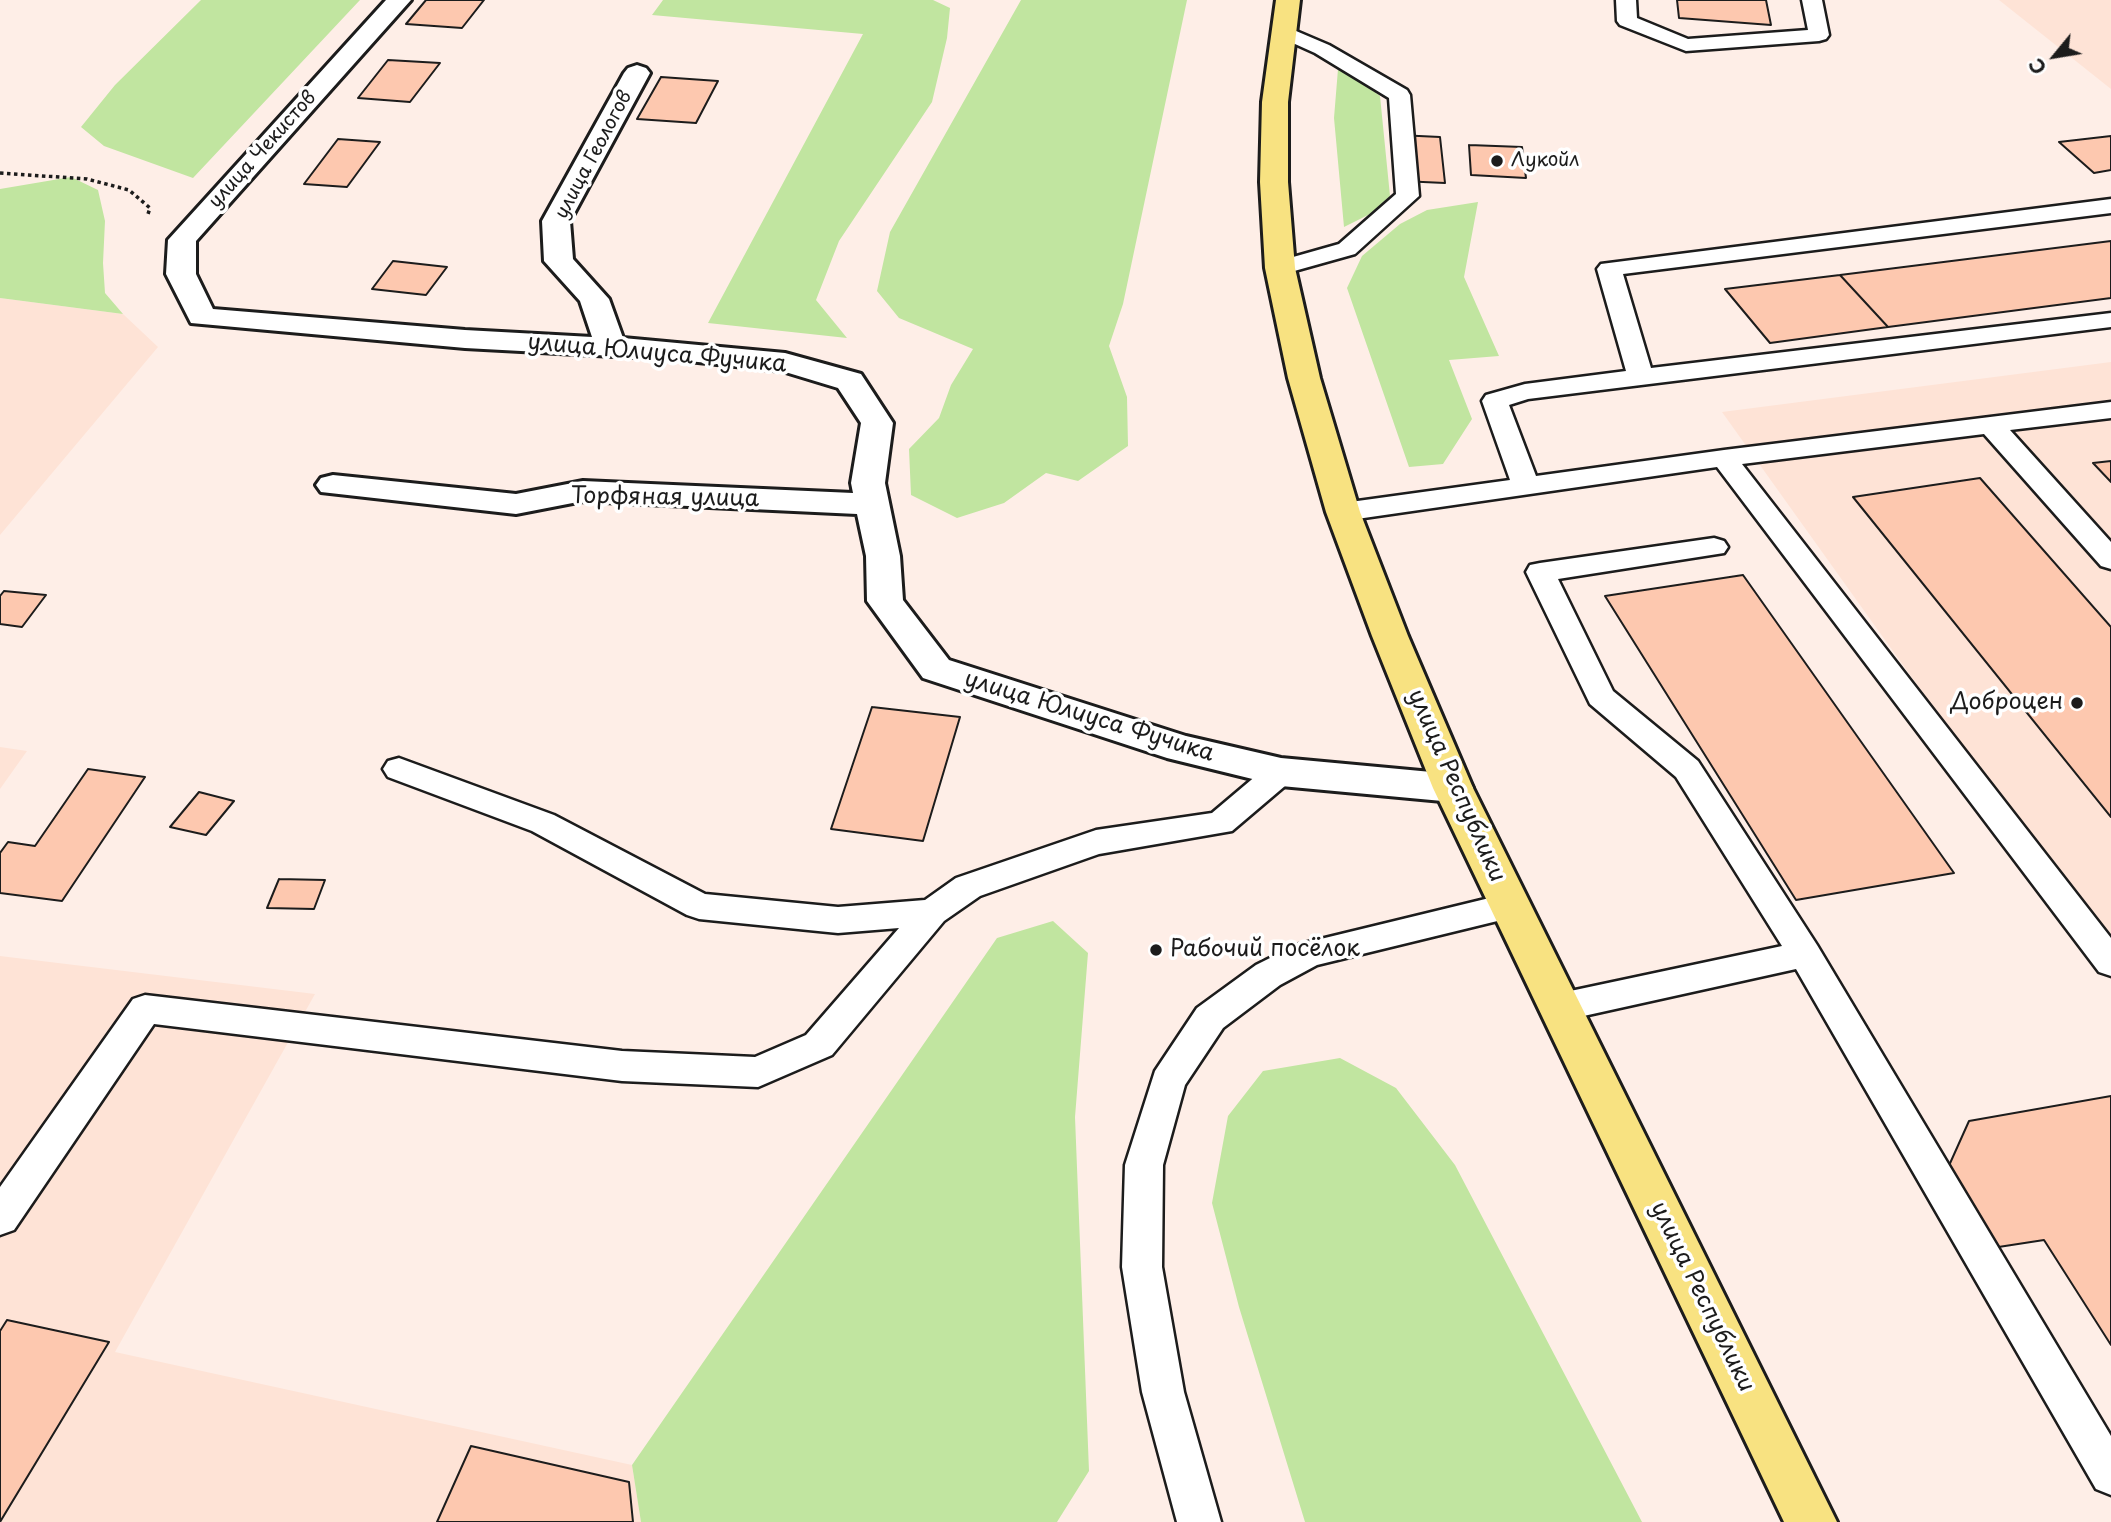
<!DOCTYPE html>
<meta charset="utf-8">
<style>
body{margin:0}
#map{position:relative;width:2111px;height:1522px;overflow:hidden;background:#feeee7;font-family:"Playpen Sans",sans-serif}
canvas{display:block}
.north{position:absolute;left:2020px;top:21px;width:70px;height:70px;-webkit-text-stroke:5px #fff;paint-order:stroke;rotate:240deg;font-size:19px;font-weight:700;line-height:28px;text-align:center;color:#1c1c1c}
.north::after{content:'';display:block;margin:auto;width:24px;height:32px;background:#1c1c1c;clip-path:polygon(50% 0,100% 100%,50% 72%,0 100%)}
</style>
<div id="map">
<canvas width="2111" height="1522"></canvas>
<div class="north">С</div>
</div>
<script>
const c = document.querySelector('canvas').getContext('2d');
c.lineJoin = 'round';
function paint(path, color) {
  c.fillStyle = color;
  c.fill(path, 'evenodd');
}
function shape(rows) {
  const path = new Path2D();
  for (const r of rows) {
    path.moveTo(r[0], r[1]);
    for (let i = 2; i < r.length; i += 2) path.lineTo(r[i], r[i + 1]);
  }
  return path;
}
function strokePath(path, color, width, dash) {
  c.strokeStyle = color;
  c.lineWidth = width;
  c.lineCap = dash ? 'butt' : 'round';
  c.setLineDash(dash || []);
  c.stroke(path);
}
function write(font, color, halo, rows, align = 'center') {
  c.font = font + ' "Playpen Sans",sans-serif';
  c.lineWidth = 7;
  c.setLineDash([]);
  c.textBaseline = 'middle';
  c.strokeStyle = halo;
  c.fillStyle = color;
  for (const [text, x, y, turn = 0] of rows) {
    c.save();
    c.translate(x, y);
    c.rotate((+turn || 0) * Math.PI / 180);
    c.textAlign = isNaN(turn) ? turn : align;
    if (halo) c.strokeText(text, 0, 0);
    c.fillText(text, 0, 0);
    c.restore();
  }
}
paint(shape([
 [1999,0,2111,0,2111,89],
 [0,298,123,314,158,347,0,535],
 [2111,362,2111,956,1722,412],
 [0,747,27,751,0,789],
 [0,956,315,994,115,1352,632,1465,641,1522,0,1522]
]), '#fee3d6');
paint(shape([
 [201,0,360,0,193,178,104,146,81,127,115,85],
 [663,0,933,0,950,8,947,38,932,102,839,241,816,300,847,338,708,323,863,34,652,15],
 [1021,0,1187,0,1123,304,1109,346,1127,397,1128,446,1078,481,1046,473,1004,503,957,518,911,495,909,449,939,418,951,385,973,349,899,318,877,291,890,232],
 [1338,69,1358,79,1380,96,1390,196,1370,214,1344,227,1334,118],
 [71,177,98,190,105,221,103,263,105,293,123,314,0,298,0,189],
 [1478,202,1464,277,1499,356,1449,360,1472,419,1443,464,1409,467,1347,288,1362,256,1400,224,1427,210],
 [1053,921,1088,953,1075,1117,1089,1471,1057,1522,641,1522,632,1465,997,938],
 [1340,1058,1396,1088,1455,1165,1642,1522,1305,1522,1239,1307,1212,1203,1228,1116,1263,1071]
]), '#c1e5a0');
const building = shape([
 [426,0,484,0,462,28,406,24,426,0],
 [1677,0,1766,0,1771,25,1679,18,1677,0],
 [388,60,440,63,410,102,358,98,388,60],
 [661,77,718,81,696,123,637,119,661,77],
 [1398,135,1440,137,1445,183,1401,181,1398,135],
 [2111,136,2111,170,2094,173,2059,142,2111,136],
 [338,139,380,142,347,187,304,184,338,139],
 [1469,145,1522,147,1526,178,1471,175,1469,145],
 [2111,241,2111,298,1888,327,1840,275,2111,241],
 [393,261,447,267,426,295,372,289,393,261],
 [1840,275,1888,327,1770,343,1725,289,1840,275],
 [2111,461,2111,482,2093,463,2111,461],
 [1980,478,2111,627,2111,817,1853,497,1980,478],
 [1743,575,1954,873,1796,900,1605,596,1743,575],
 [4,591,46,595,22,627,0,624,0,596,4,591],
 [872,707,960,717,923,841,831,829,872,707],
 [88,769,145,777,62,901,0,893,0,853,8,842,35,846,88,769],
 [199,792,234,801,206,835,170,827,199,792],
 [279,879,325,880,314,909,267,908,279,879],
 [2111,1096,2111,1345,2044,1240,1992,1248,1947,1170,1969,1121,2111,1096],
 [7,1320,109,1342,0,1522,0,1331,7,1320],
 [471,1446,629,1482,633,1522,437,1522,471,1446]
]);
paint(building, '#fdc8af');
strokePath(building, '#1c1c1c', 2);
const service = shape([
 [1616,0,1636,0,1637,18,1688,39,1808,30,1802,0,1822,0,1829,35,1826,39,1819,41,1686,51,1620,25,1617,21,1616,0],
 [1282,25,1329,45,1407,90,1410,95,1419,196,1355,254,1280,275,1272,273,1268,268,1272,263,1339,244,1396,194,1389,98,1315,53,1275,35,1272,31,1275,27,1282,25],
 [2111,199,2111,213,1623,274,1651,368,2111,313,2111,327,1641,385,1528,399,1509,405,1536,476,1724,450,2111,402,2111,418,2010,430,2111,542,2111,569,2101,566,1984,434,1742,464,2111,938,2111,976,2099,972,1717,467,1343,521,1333,518,1329,512,1333,506,1343,503,1510,480,1482,401,1486,395,1525,384,1626,371,1597,269,1601,264,2111,199],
 [1714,538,1724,541,1728,547,1724,553,1558,579,1613,691,1698,761,1817,945,2111,1436,2111,1495,2096,1489,1796,969,1561,1021,1549,1017,1543,1007,1549,997,1561,993,1782,946,1676,777,1590,704,1526,572,1530,565,1540,563,1714,538],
 [399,758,554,815,705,894,838,907,925,900,956,878,1096,830,1212,813,1270,764,1281,761,1292,764,1297,772,1292,780,1232,831,1099,854,980,896,944,921,832,1055,758,1087,622,1081,154,1024,14,1230,0,1235,0,1187,133,999,145,995,622,1051,755,1057,806,1035,899,928,838,933,699,919,687,915,532,831,388,777,383,769,388,761,399,758],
 [1510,893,1522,897,1527,906,1522,915,1317,965,1280,985,1223,1028,1185,1085,1163,1165,1162,1267,1184,1392,1221,1522,1177,1522,1142,1392,1122,1267,1125,1165,1155,1071,1197,1008,1256,965,1296,945,1510,893]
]);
const minor = shape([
 [386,0,411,0,196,241,196,274,213,309,465,330,592,337,580,301,544,261,542,221,624,73,628,68,637,65,646,68,650,73,570,221,573,259,609,299,623,338,785,353,861,374,893,423,885,483,900,556,903,600,949,660,1186,736,1281,758,1453,774,1467,778,1473,788,1467,798,1453,802,1281,786,1167,758,923,678,867,601,866,556,857,514,583,501,516,514,321,492,316,485,321,478,333,475,516,494,583,481,853,493,851,483,861,423,838,388,782,371,670,359,465,348,191,323,166,274,168,240,386,0]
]);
const primary = shape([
 [1276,0,1300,0,1288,102,1288,182,1295,268,1320,378,1360,512,1408,636,1473,788,1837,1522,1784,1522,1433,788,1372,636,1326,512,1288,378,1265,268,1260,182,1262,102,1276,0]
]);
strokePath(service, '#1c1c1c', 5);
strokePath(minor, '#1c1c1c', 6);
strokePath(primary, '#1c1c1c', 6);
strokePath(shape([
 [0,173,87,179,129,190,150,208,147,217]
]), '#1c1c1c', 3.5, [3.5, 3.5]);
paint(service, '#fff');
paint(minor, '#fff');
paint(primary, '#f8e281');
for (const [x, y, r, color] of [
 [1497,161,7,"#1c1c1c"],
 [2077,703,7,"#1c1c1c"],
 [1156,950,7,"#1c1c1c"]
]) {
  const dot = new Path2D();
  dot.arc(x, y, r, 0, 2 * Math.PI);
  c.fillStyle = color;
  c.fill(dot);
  strokePath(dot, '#fff', 2.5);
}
write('19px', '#1c1c1c', '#fff', [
 ["улица Чекистов",263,150,-48],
 ["улица Геологов",594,155,-62]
]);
write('19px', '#1c1c1c', '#fff', [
 ["Лукойл",1511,161]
], 'left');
write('23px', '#1c1c1c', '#fff', [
 ["улица Юлиуса Фучика",657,354,5],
 ["Торфяная улица",665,498,1],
 ["улица Юлиуса Фучика",1089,717,17],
 ["улица Республики",1456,786,66],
 ["улица Республики",1702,1297,64]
]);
write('23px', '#1c1c1c', '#fff', [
 ["Доброцен",2063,703],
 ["Рабочий посёлок",1170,950,"left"]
], 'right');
</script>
